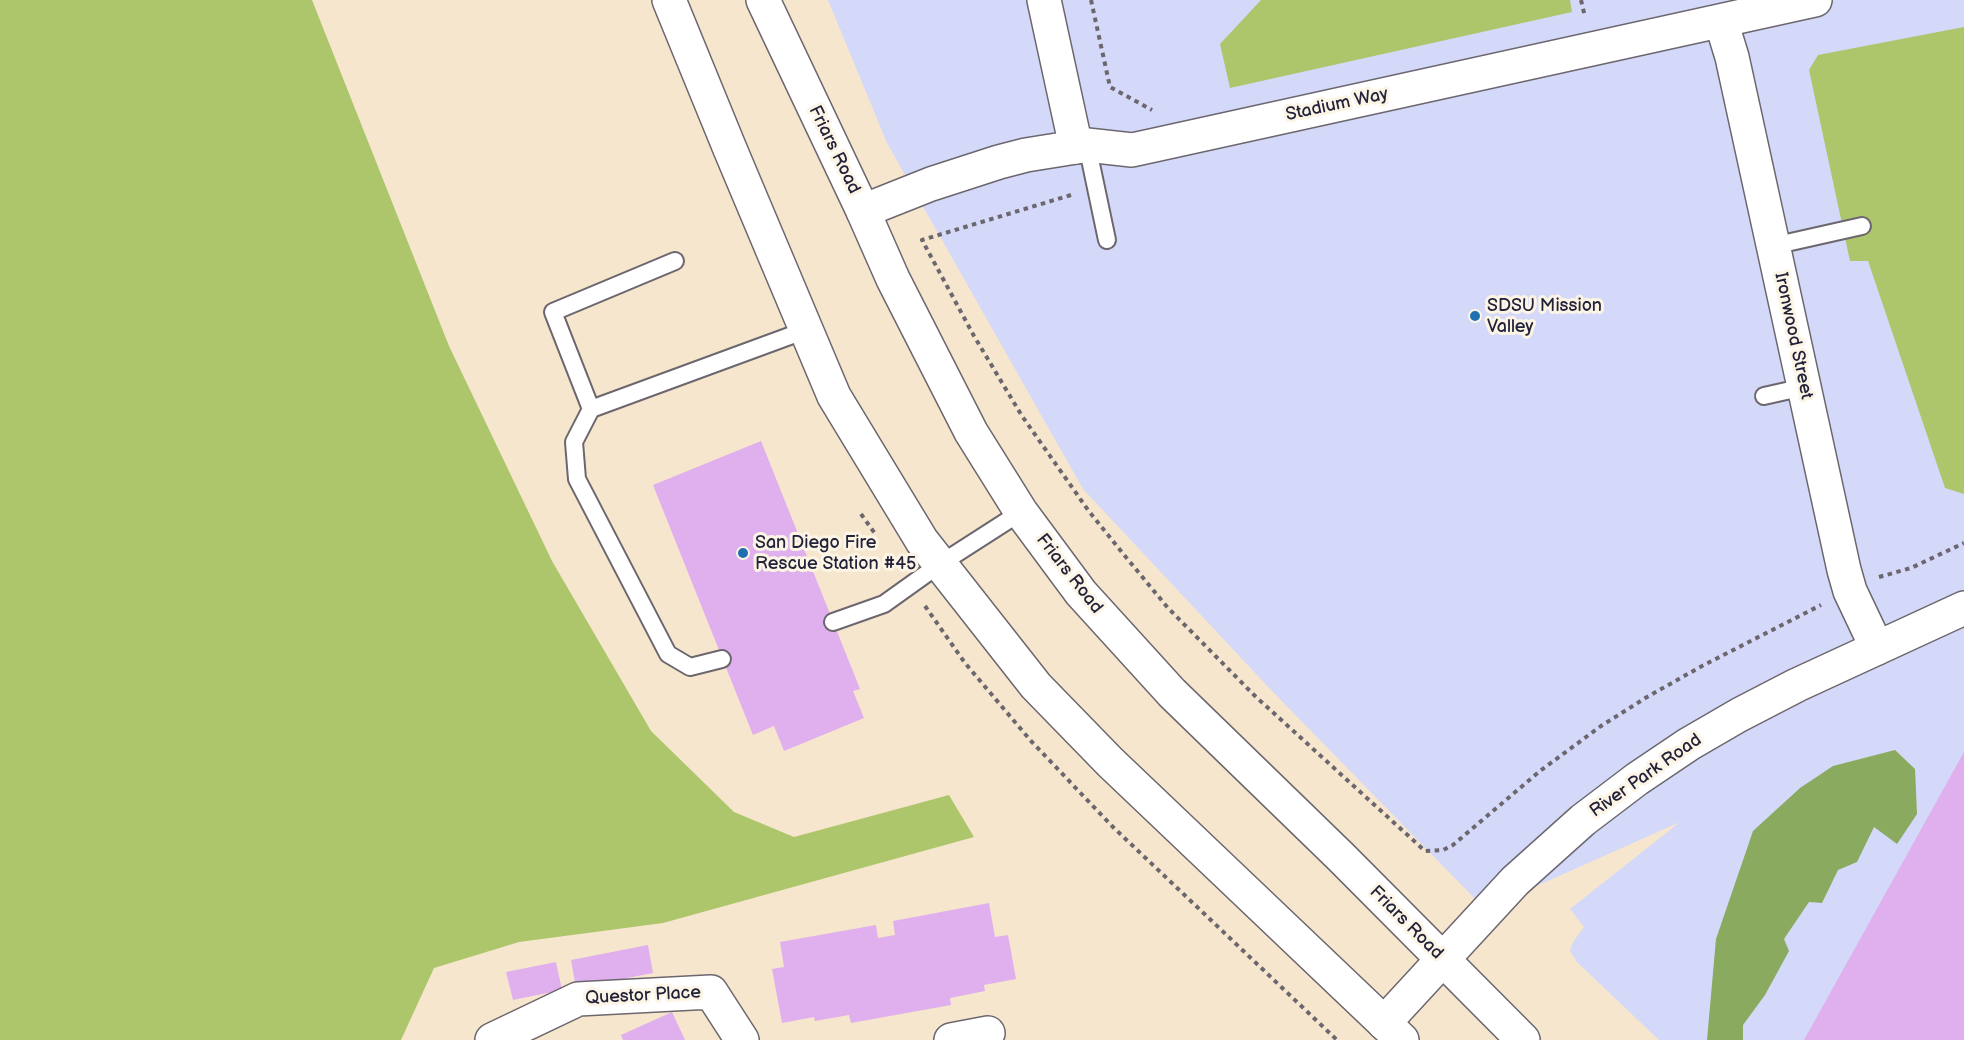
<!DOCTYPE html>
<style>
body{margin:0}
canvas{display:block;background:#f6e6cd}
</style>
<canvas width="1964" height="1040"></canvas>
<script>
const c = document.querySelector('canvas').getContext('2d');
c.lineJoin = 'round';
function paint(path, color) {
  c.fillStyle = color;
  c.fill(path, 'evenodd');
}
function shape(rows) {
  const path = new Path2D();
  for (const r of rows) {
    path.moveTo(r[0], r[1]);
    for (let i = 2; i < r.length; i += 2) path.lineTo(r[i], r[i + 1]);
  }
  return path;
}
function strokePath(path, color, width, dash) {
  c.strokeStyle = color;
  c.lineWidth = width;
  c.lineCap = dash ? 'butt' : 'round';
  c.setLineDash(dash || []);
  c.stroke(path);
}
function write(font, color, halo, rows, align = 'center') {
  c.font = font + ' "Balsamiq Sans",sans-serif';
  c.lineWidth = 6;
  c.setLineDash([]);
  c.textBaseline = 'middle';
  c.strokeStyle = halo;
  c.fillStyle = color;
  for (const [text, x, y, turn = 0] of rows) {
    c.save();
    c.translate(x, y);
    c.rotate((+turn || 0) * Math.PI / 180);
    c.textAlign = isNaN(turn) ? turn : align;
    if (halo) c.strokeText(text, 0, 0);
    c.fillText(text, 0, 0);
    c.restore();
  }
}
paint(shape([
 [828,0,1964,0,1964,1040,1659,1040,1577,962,1570,951,1573,942,1584,927,1570,909,1680,822,1485,909,1272,691,1083,489,887,143]
]), '#d4d8f9');
paint(shape([
 [0,0,312,0,449,346,552,561,651,731,734,812,794,837,949,795,974,837,663,923,519,942,434,968,401,1040,0,1040],
 [1261,0,1570,0,1572,12,1230,88,1220,44],
 [1964,27,1964,494,1945,488,1868,261,1850,261,1809,70,1818,55]
]), '#aec66b');
paint(shape([
 [1895,750,1915,769,1917,814,1897,844,1874,827,1857,862,1838,870,1822,903,1809,902,1784,939,1789,951,1765,995,1743,1025,1743,1040,1707,1040,1716,939,1753,831,1800,788,1833,766]
]), '#8aab5f');
paint(shape([
 [761,441,860,689,853,691,864,718,784,751,774,726,753,735,653,485],
 [1964,752,1964,1040,1804,1040],
 [989,903,995,937,1008,935,1016,979,984,985,985,991,950,998,951,1005,851,1023,849,1015,815,1021,814,1017,782,1023,772,969,784,967,780,942,876,925,878,938,895,935,893,921],
 [648,945,653,973,576,988,571,960],
 [556,962,562,990,513,1000,506,972],
 [672,1012,685,1040,623,1040,621,1035]
]), '#dfb0ed');
const service = shape([
 [1087,145,1107,240],
 [1773,246,1862,226],
 [675,261,553,312,591,409,806,330],
 [1764,396,1804,387],
 [591,409,574,442,577,479,668,654,690,667,722,659],
 [833,622,884,604,940,564,1021,512]
]);
const minor = shape([
 [1721,21,1732,57,1844,570,1850,591,1877,648],
 [1076,147,1087,145,1132,150,1164,143,1815,0],
 [492,1040,578,999,711,992,742,1040],
 [951,1040,988,1033]
]);
const tertiary = shape([
 [863,211,931,184,999,162,1026,155,1076,147,1044,0],
 [1384,1023,1515,881,1583,820,1637,779,1689,744,1739,715,1797,685,1964,608]
]);
const trunk = shape([
 [669,0,730,149,834,396,922,541,1036,686,1110,762,1402,1040],
 [763,0,863,211,893,279,971,432,1021,512,1081,593,1172,693,1341,857,1523,1040]
]);
strokePath(service, '#6c676e', 20);
strokePath(minor, '#6c676e', 36);
strokePath(tertiary, '#6c676e', 36);
strokePath(trunk, '#6c676e', 36);
strokePath(shape([
 [1091,0,1110,87,1152,110],
 [1581,0,1585,17],
 [1071,195,922,240,974,336,1022,416,1088,510,1125,556,1168,608,1255,696,1425,851,1443,850,1453,845,1540,771,1601,726,1647,697,1702,666,1821,605],
 [861,514,876,535],
 [1879,577,1911,568,1964,543],
 [925,606,965,663,1031,741,1113,827,1337,1040]
]), '#6c676e', 4, [4.5, 4.5]);
strokePath(service, '#fff', 16);
strokePath(minor, '#fff', 33);
strokePath(tertiary, '#fff', 33);
strokePath(trunk, '#fff', 33);
for (const [x, y, r, color] of [
 [1475,316,6,"#1f6fb2"],
 [743,553,6,"#1f6fb2"]
]) {
  const dot = new Path2D();
  dot.arc(x, y, r, 0, 2 * Math.PI);
  c.fillStyle = color;
  c.fill(dot);
  strokePath(dot, '#fcf5e5', 2);
}
write('18px', '#22223b', '#fcf5e5', [
 ["Stadium Way",1337,105,-12],
 ["Friars Road",834,150,64],
 ["Ironwood Street",1793,336,78],
 ["Friars Road",1069,574,52],
 ["River Park Road",1646,776,-35],
 ["Friars Road",1406,923,45],
 ["Questor Place",643,996,-3]
]);
write('18px', '#22223b', '#fcf5e5', [
 ["SDSU Mission",1487,306],
 ["Valley",1487,327],
 ["San Diego Fire",755,543],
 ["Rescue Station #45",755,564]
], 'left');
</script>
